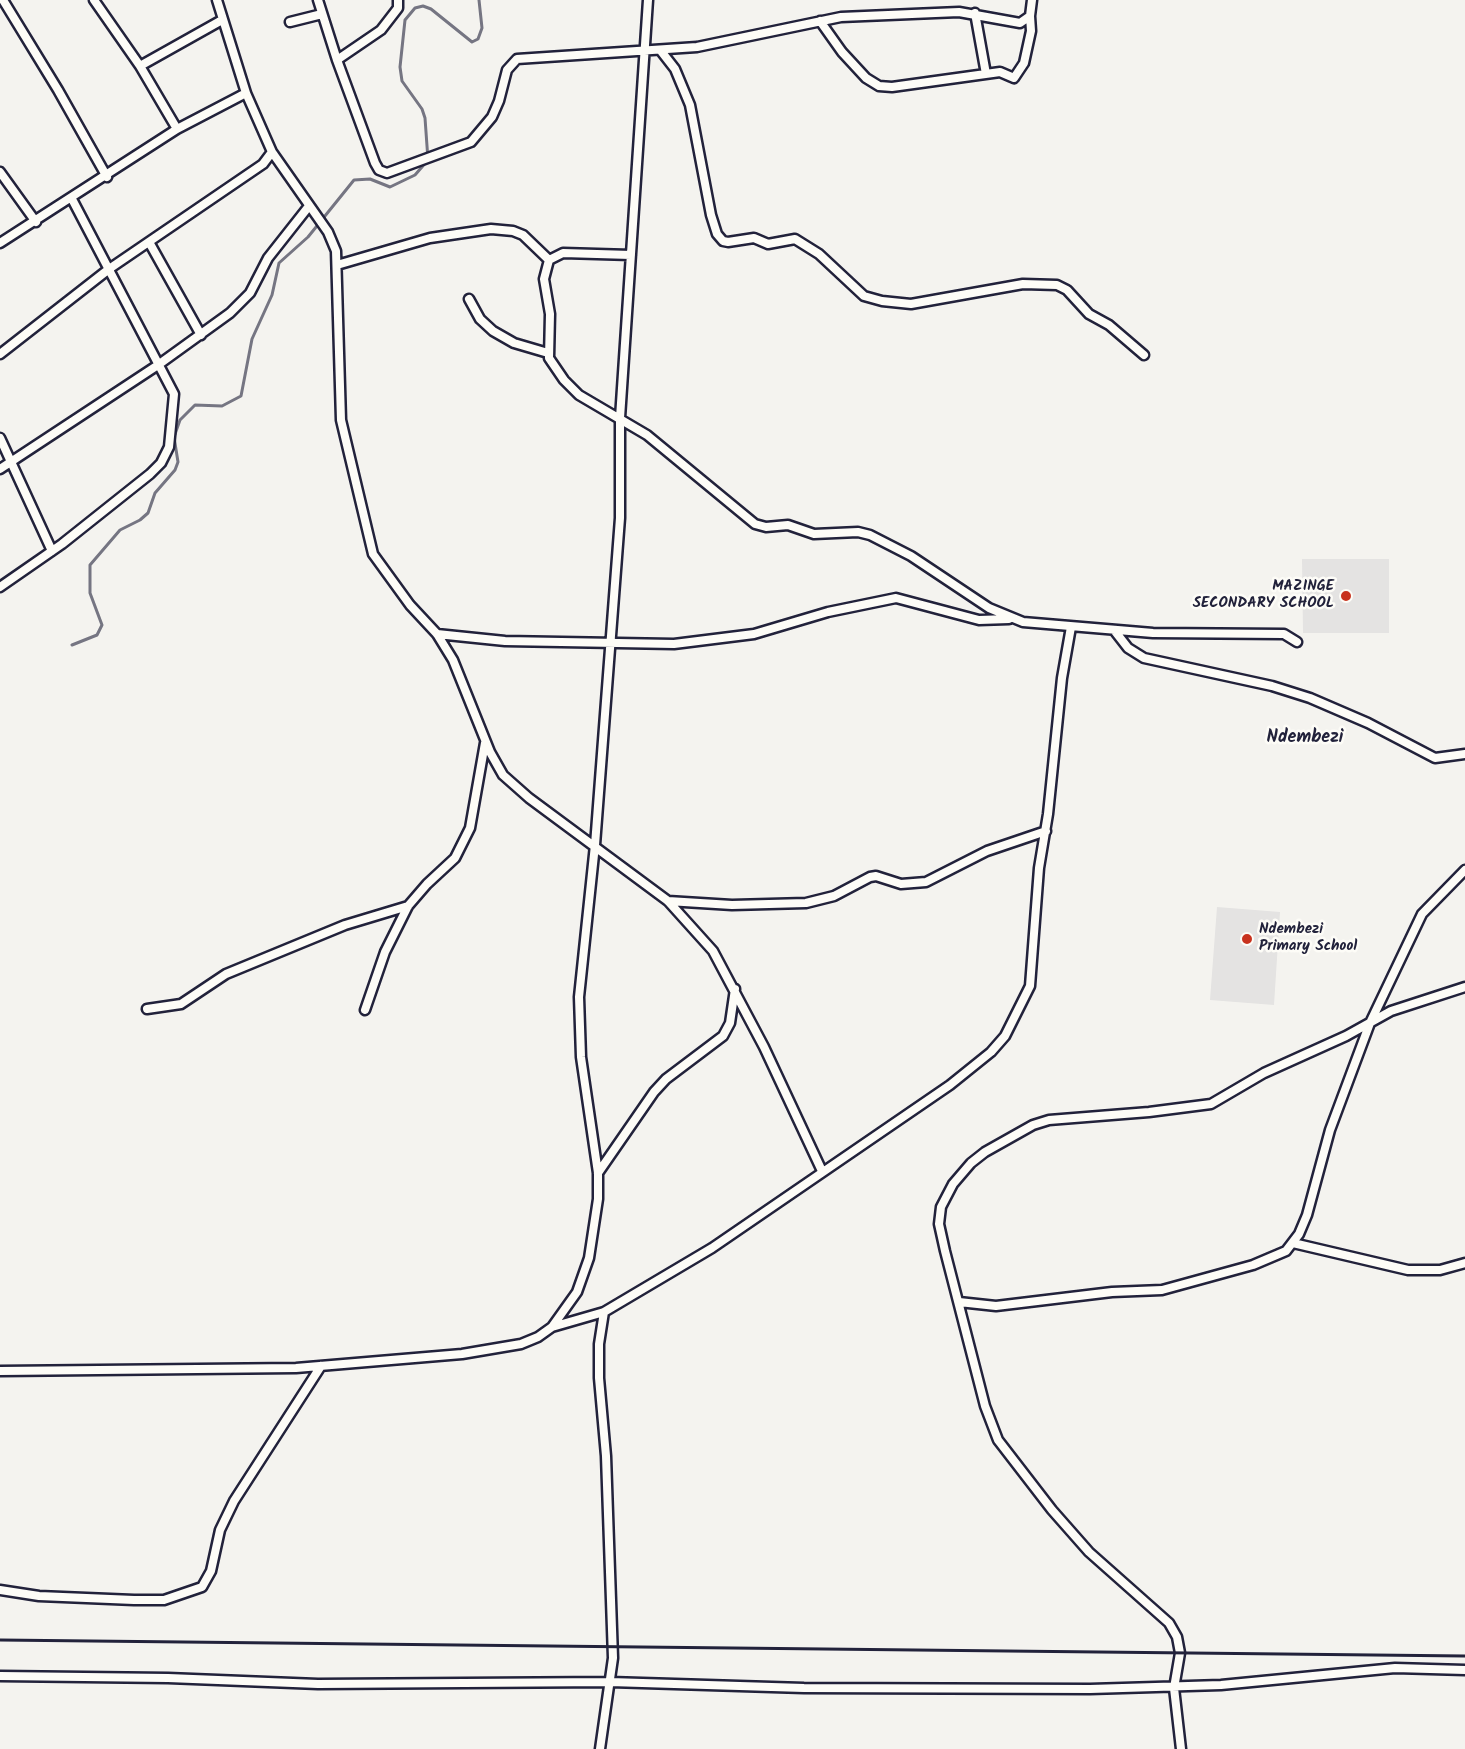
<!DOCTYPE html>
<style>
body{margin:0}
canvas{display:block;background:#f4f3ef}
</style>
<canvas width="1465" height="1749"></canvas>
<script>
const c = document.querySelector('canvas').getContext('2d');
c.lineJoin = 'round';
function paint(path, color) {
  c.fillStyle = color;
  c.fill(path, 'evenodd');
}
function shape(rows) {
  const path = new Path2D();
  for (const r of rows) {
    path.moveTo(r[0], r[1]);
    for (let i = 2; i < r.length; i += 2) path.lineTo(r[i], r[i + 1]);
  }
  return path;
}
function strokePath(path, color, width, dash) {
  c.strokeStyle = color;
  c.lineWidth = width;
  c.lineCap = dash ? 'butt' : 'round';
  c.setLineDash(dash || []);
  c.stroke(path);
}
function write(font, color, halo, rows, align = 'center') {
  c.font = font + ' Kalam,sans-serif';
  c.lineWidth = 5;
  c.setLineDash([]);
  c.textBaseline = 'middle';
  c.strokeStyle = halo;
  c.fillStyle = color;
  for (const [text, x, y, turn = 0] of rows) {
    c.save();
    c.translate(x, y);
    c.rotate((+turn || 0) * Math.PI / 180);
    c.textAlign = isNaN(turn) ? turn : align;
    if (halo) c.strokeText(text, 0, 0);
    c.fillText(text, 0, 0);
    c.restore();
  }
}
paint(shape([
 [1302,559,1389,559,1389,633,1303,633],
 [1217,907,1280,912,1274,1005,1210,1000]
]), '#e4e3e2');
strokePath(shape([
 [72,645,97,635,102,625,90,593,90,565,120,530,140,520,148,513,155,493,175,470,178,462,174,437,180,420,195,405,222,406,241,396,252,339,272,295,279,263,308,237,354,180,370,179,390,187,415,175,428,160,425,118,422,109,402,81,400,67,405,20,415,8,423,6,431,9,472,42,478,39,482,28,479,0]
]), '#757582', 3);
const minor = shape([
 [3,0,58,90,107,177],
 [94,0,140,66,177,129],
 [318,0,337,60,375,163,379,170,387,173,471,142,492,117,499,101,507,70,517,59,697,47,841,17,959,12,1020,23,1030,16,1032,0],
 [975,13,986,74],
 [820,21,842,52,866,78,879,86,892,87,1000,72,1014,78,1024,63,1031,31,1030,16],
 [290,22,322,14],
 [661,51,675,69,690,105,711,215,717,234,723,241,728,242,754,238,768,244,795,239,819,254,864,296,882,301,911,304,1023,284,1057,285,1067,290,1089,314,1109,325,1144,355],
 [337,60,381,30,398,8,398,0],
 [140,66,222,20],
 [272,152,328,232,336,251,341,420,373,554,410,605,437,634,453,660,490,752,503,775,529,798,668,901,713,951,764,1047,822,1171],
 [0,172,36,222],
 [149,242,201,335],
 [0,243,177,129,246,93,217,0],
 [631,255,563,253,549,260,544,279,550,314,549,358,564,380,579,395,647,435,755,524,766,527,788,525,814,534,858,532,870,535,911,556,989,608,1023,622,1153,633,1284,634,1297,642],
 [337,265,430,238,491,229,513,231,523,235,549,260],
 [469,299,480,319,493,331,514,343,548,353],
 [0,354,109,269,263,164,272,152,246,93],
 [0,438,52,551],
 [0,469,158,365,230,313,250,293,268,258,309,206],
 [0,587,62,544,150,474,161,463,169,447,174,394,72,199],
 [1114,630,1128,648,1144,658,1272,686,1310,698,1368,723,1435,758,1465,754],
 [437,634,505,641,674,644,754,634,828,612,896,598,979,620,1009,619],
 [668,901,732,905,806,903,834,896,870,877,876,876,901,884,926,882,987,851,1046,831],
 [147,1009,181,1004,226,974,345,925,408,906],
 [365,1010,385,952,408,906,427,884,455,858,470,828,485,743],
 [598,1173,654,1092,666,1079,723,1036,730,1023,735,989],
 [1293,1243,1408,1270,1440,1270,1465,1263],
 [959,1302,996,1306,1112,1292,1162,1290,1253,1265,1286,1251,1299,1234,1307,1215,1330,1130,1370,1023,1422,914,1465,870],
 [552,1327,604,1312,712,1248,950,1085,991,1052,1005,1036,1030,986,1039,868,1048,814,1062,678,1071,627],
 [0,1371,296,1368,462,1354,521,1344,538,1337,552,1327,577,1292,589,1258,598,1199,598,1173,581,1057,579,997,595,845,620,518,620,418,648,0],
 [0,1590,39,1596,134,1600,164,1600,202,1587,211,1571,220,1530,234,1501,321,1366],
 [0,1676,168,1678,318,1684,610,1682,804,1688,1090,1689,1221,1685,1395,1668,1465,1670],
 [600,1749,613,1658,606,1456,599,1378,599,1344,604,1312],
 [1181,1749,1174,1688,1180,1653,1177,1637,1169,1623,1089,1552,1052,1510,998,1440,985,1406,945,1251,939,1224,941,1207,953,1184,971,1163,985,1152,1033,1125,1049,1120,1149,1112,1211,1104,1264,1073,1346,1036,1391,1011,1465,987]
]);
strokePath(minor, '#22223b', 13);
strokePath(minor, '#fdfcf7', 8);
strokePath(shape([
 [0,1640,1465,1656]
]), '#22223b', 3);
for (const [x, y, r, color] of [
 [1346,596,6,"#c8321e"],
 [1247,939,6,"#c8321e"]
]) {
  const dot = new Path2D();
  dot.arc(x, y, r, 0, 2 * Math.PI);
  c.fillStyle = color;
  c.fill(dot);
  strokePath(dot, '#fdfcf7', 2);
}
write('bold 15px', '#22223b', '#fdfcf7', [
 ["MAZINGE",1334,587],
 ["SECONDARY SCHOOL",1334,604],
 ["Ndembezi",1259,930,"left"],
 ["Primary School",1259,947,"left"]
], 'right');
write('bold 18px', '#22223b', '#fdfcf7', [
 ["Ndembezi",1305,739]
]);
</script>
